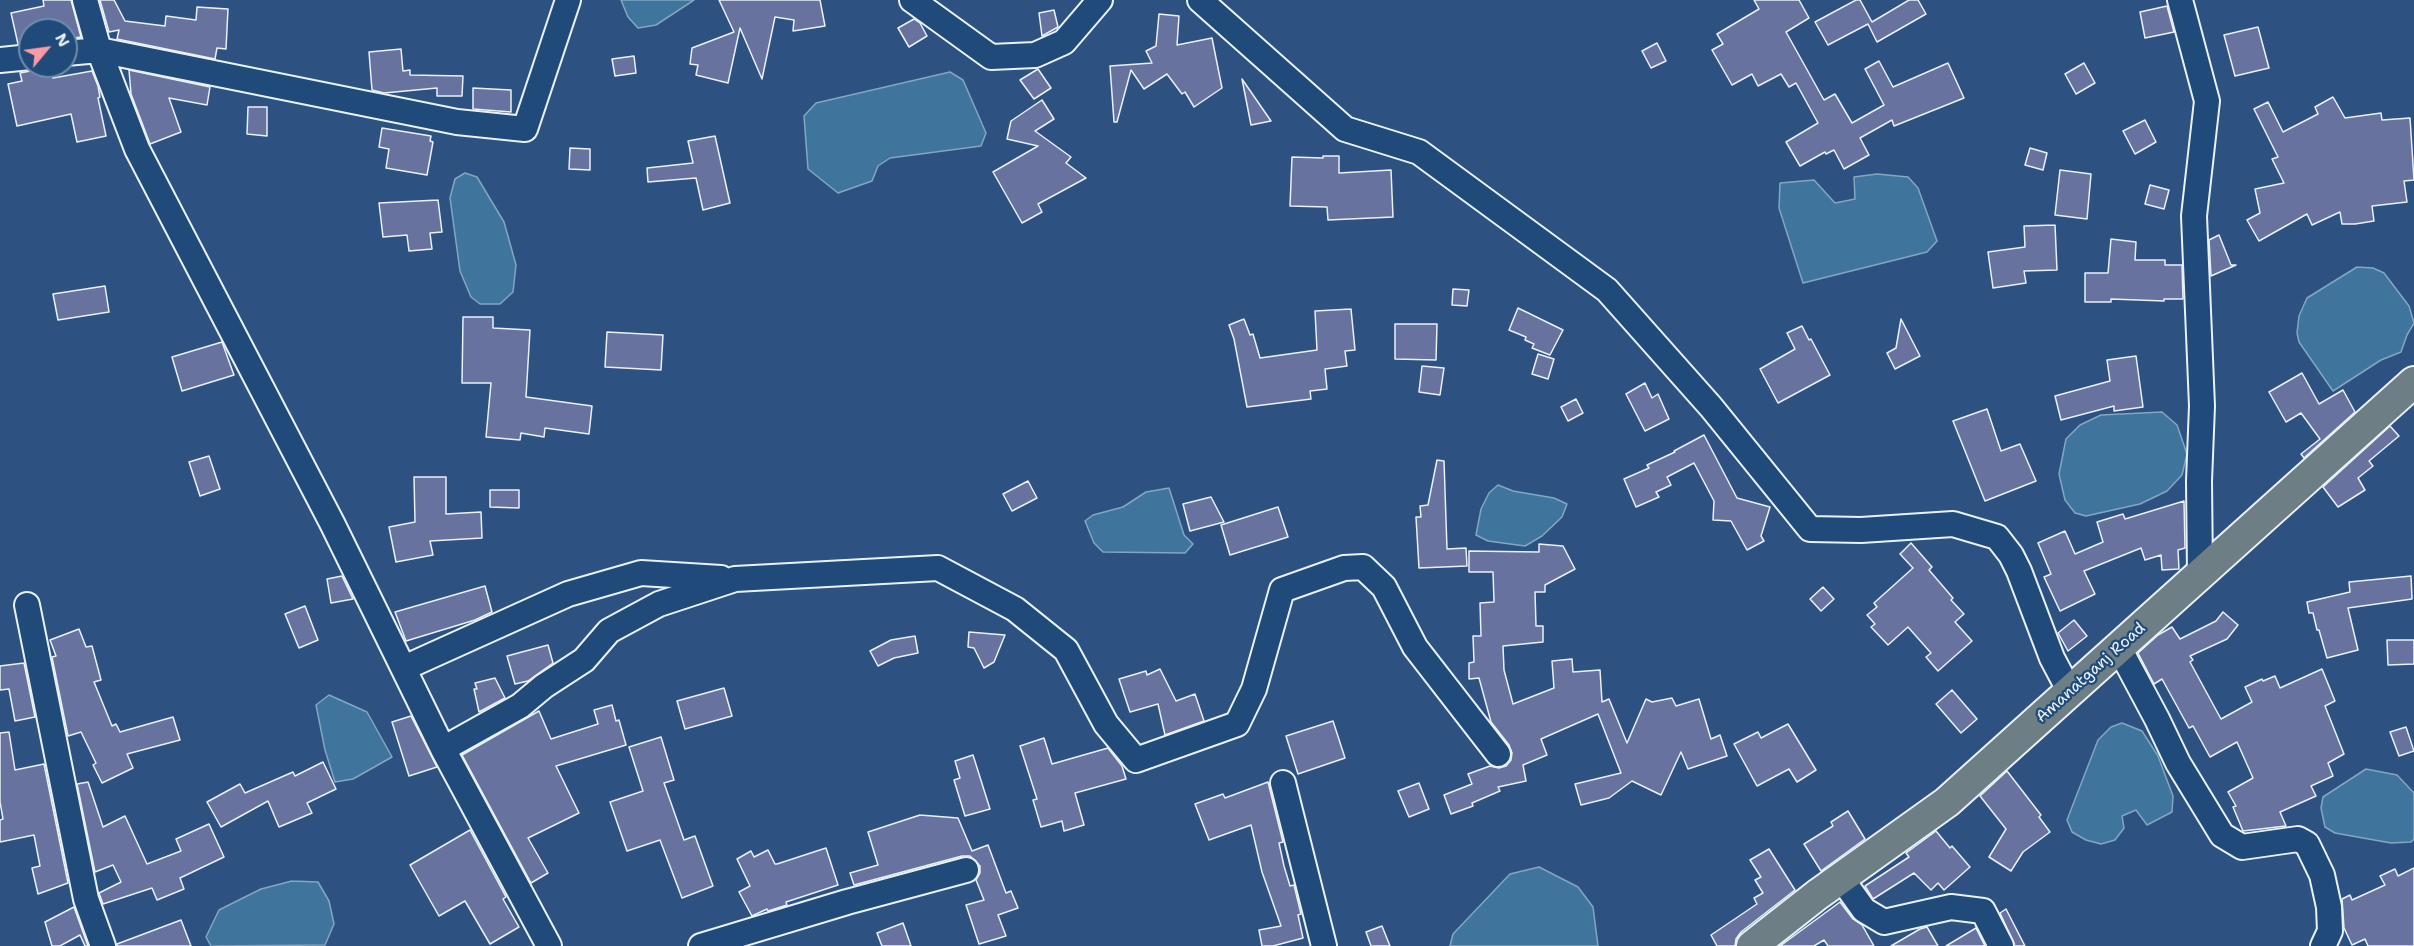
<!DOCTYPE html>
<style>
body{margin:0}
#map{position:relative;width:2414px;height:946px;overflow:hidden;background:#2d5281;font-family:"Shantell Sans",sans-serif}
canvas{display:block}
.north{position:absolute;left:18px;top:18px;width:60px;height:60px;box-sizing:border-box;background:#1f4a7a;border:2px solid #6f8dac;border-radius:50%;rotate:61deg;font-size:16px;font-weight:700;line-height:24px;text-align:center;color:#e8f1f8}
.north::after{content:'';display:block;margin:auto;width:21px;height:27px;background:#ff9aa2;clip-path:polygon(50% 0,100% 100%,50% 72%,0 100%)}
</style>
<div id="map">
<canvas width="2414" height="946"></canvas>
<div class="north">N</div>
</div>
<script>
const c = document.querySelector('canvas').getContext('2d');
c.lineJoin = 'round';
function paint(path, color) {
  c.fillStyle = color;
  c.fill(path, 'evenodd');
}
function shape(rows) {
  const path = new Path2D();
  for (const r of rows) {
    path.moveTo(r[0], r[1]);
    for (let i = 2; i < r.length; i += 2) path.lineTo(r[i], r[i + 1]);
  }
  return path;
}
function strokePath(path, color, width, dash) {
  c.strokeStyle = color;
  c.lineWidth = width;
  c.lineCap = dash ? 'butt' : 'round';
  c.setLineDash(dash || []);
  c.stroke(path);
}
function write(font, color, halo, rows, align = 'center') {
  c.font = font + ' "Shantell Sans",sans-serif';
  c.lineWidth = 4.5;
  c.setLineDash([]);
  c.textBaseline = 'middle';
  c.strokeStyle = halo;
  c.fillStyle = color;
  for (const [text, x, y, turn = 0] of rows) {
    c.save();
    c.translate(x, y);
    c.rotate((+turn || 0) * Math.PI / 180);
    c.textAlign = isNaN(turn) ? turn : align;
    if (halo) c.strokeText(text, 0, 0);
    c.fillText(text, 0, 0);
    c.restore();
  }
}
const water = shape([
 [621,0,694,0,656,25,638,28,628,17,621,0],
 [950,72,963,80,986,133,981,146,890,158,878,166,872,181,838,193,808,169,804,116,816,103,950,72],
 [465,173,477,177,504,222,516,265,513,292,500,304,480,304,471,297,460,271,450,198,455,179,465,173],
 [1877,174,1908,177,1918,188,1937,241,1927,252,1803,283,1779,208,1780,183,1814,180,1835,203,1855,199,1854,177,1877,174],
 [2357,267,2373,268,2384,273,2409,306,2414,323,2407,335,2401,352,2381,360,2333,391,2299,342,2297,333,2299,316,2307,298,2357,267],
 [2162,412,2177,425,2187,454,2182,475,2167,491,2140,504,2086,516,2075,513,2065,500,2059,474,2066,439,2080,425,2101,415,2162,412],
 [1498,485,1513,491,1554,498,1567,504,1562,517,1542,536,1525,546,1488,541,1476,535,1481,509,1489,493,1498,485],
 [1169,488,1184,535,1193,544,1185,553,1103,552,1094,543,1085,521,1093,515,1123,507,1146,492,1169,488],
 [329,695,367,712,392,757,353,779,335,782,325,750,316,705,329,695],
 [2122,723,2142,731,2158,756,2173,796,2172,812,2147,825,2136,810,2122,816,2124,828,2115,840,2101,844,2086,840,2072,832,2067,820,2098,740,2111,727,2122,723],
 [2366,769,2397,775,2414,793,2414,839,2411,842,2391,843,2335,833,2325,827,2321,808,2323,797,2366,769],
 [1539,867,1578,887,1593,907,1598,946,1450,946,1453,934,1510,874,1539,867],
 [292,881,318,882,329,901,334,924,325,945,211,946,206,937,219,910,261,889,292,881]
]);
paint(water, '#3f759c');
strokePath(water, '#83a7c1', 1.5);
const building = shape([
 [43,0,71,0,81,37,67,39,66,30,30,30,30,43,18,44,11,13,44,6,43,0],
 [100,0,114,0,125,21,165,26,166,16,196,20,197,7,228,9,226,49,217,48,215,59,117,39,119,30,109,32,100,0],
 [719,0,820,0,825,26,793,31,794,20,775,17,762,79,740,28,728,83,696,75,698,65,690,64,692,48,734,32,719,0],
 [1754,0,1799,0,1809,18,1786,32,1824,100,1835,94,1852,123,1884,105,1865,69,1879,61,1893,87,1948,63,1964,98,1894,126,1892,120,1860,138,1869,155,1844,169,1834,150,1826,154,1825,152,1800,166,1786,142,1818,123,1796,83,1789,87,1781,74,1758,86,1752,74,1732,85,1712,50,1723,44,1717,34,1759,9,1754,0],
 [1856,0,1860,0,1872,22,1909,0,1918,0,1926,14,1877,42,1868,24,1828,45,1815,22,1856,0],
 [2167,6,2174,32,2145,38,2140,12,2167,6],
 [1054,10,1058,27,1042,36,1039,13,1054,10],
 [1159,14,1179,16,1177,45,1212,38,1222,88,1194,107,1185,92,1182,94,1167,74,1144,89,1131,70,1117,122,1114,122,1110,66,1152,63,1146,51,1156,46,1159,14],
 [914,19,920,23,927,36,909,47,898,28,914,19],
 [2258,27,2269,68,2235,76,2224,35,2258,27],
 [1657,43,1666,61,1651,68,1642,51,1657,43],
 [401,49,403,71,410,70,410,75,463,76,462,96,437,96,437,88,384,93,372,90,369,52,401,49],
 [634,56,636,73,615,76,612,59,634,56],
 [2084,63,2095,83,2076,94,2065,74,2084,63],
 [51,67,53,78,92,71,98,86,100,97,98,98,106,136,77,142,71,114,17,126,8,84,22,81,20,73,51,67],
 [1038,69,1051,88,1034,99,1020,80,1038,69],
 [129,70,210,87,207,105,169,98,181,132,150,144,131,94,129,70],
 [1242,79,1271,121,1251,125,1242,79],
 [473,88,511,90,511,112,473,109,473,88],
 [2333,97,2345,118,2381,113,2382,120,2410,118,2414,180,2404,181,2407,202,2372,206,2374,221,2355,224,2342,224,2340,212,2312,225,2307,214,2259,241,2247,220,2260,213,2255,189,2284,183,2272,159,2278,157,2254,109,2268,102,2283,132,2318,114,2315,107,2333,97],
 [1042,100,1054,119,1035,131,1071,157,1066,163,1086,178,1038,204,1042,212,1022,223,993,172,1038,146,1007,139,1011,121,1042,100],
 [248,107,267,107,267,136,247,134,248,107],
 [2145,120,2156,142,2135,154,2123,131,2145,120],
 [382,128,431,136,430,141,433,142,427,175,386,168,389,149,379,147,382,128],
 [715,136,730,203,703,210,696,178,648,182,647,168,693,163,688,141,715,136],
 [570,148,590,149,590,170,569,169,570,148],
 [2030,148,2047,153,2043,170,2025,165,2030,148],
 [1323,156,1339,156,1339,173,1391,170,1393,217,1328,220,1327,207,1290,206,1292,157,1323,158,1323,156],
 [2060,170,2091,174,2087,219,2055,215,2060,170],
 [2150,185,2169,190,2164,209,2145,204,2150,185],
 [438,200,442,232,430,233,432,249,409,251,407,235,383,237,379,203,438,200],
 [2055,225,2057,270,2024,271,2026,283,1993,288,1988,252,2025,247,2024,226,2055,225],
 [2219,235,2231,265,2236,265,2211,276,2209,240,2219,235],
 [2111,239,2136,242,2135,260,2165,260,2165,265,2182,265,2183,299,2164,299,2164,301,2111,299,2111,302,2085,302,2085,273,2108,273,2111,239],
 [105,286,109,312,58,320,53,294,105,286],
 [1453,289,1469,290,1467,306,1452,305,1453,289],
 [1518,308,1563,330,1550,355,1532,348,1534,344,1525,340,1526,337,1509,330,1518,308],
 [1351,309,1355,350,1345,351,1347,366,1325,369,1327,389,1310,391,1311,399,1247,407,1234,339,1229,325,1244,319,1250,335,1253,334,1260,358,1317,350,1315,311,1351,309],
 [463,317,493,317,493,328,530,330,526,397,592,406,589,434,545,428,544,437,521,433,520,440,486,437,491,383,462,383,463,317],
 [1901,319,1920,356,1895,369,1887,353,1896,348,1901,319],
 [1395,324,1437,324,1436,360,1395,359,1395,324],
 [1802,326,1809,340,1811,339,1830,375,1778,403,1760,369,1795,349,1787,333,1802,326],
 [607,332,663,335,661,370,605,367,607,332],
 [222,342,234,375,182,391,172,357,222,342],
 [1538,354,1554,359,1548,379,1532,374,1538,354],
 [2136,356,2143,407,2114,411,2114,406,2061,420,2055,396,2110,381,2107,360,2136,356],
 [1422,366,1444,368,1440,395,1419,392,1422,366],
 [2302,373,2319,404,2343,390,2355,412,2304,458,2301,454,2320,439,2301,413,2286,422,2269,392,2302,373],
 [1645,383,1652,398,1658,394,1669,419,1645,431,1626,394,1645,383],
 [1576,399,1583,413,1568,421,1561,407,1576,399],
 [1987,409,2001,451,2020,444,2036,481,1985,501,1953,421,1987,409],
 [2390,426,2399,436,2369,461,2373,466,2358,478,2365,490,2338,507,2323,487,2390,426],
 [1704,435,1737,498,1770,507,1761,536,1764,541,1747,550,1731,521,1713,520,1714,501,1694,463,1667,477,1671,485,1656,492,1659,497,1636,507,1624,479,1649,468,1647,465,1675,452,1674,451,1704,435],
 [209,456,220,489,200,496,189,462,209,456],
 [1437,460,1444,461,1447,549,1466,548,1467,566,1419,568,1416,517,1421,517,1420,506,1428,505,1437,460],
 [414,477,446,477,446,514,481,512,482,538,430,541,433,555,396,562,389,527,415,522,414,477],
 [1028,481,1037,498,1012,511,1003,494,1028,481],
 [490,490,519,490,519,508,490,507,490,490],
 [1211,497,1224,522,1190,531,1183,504,1211,497],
 [2184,501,2185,548,2178,550,2179,569,2162,570,2161,555,2145,560,2141,548,2084,571,2095,594,2060,611,2044,577,2051,574,2038,543,2065,531,2075,554,2103,542,2097,522,2123,514,2125,519,2184,501],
 [1278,507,1288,537,1230,555,1221,525,1278,507],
 [1911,543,1932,567,1929,570,1953,598,1951,600,1964,614,1955,622,1972,641,1938,671,1926,657,1931,653,1908,627,1888,645,1871,627,1875,624,1867,615,1877,607,1874,603,1913,568,1900,554,1911,543],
 [1539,544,1563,546,1575,569,1545,585,1545,592,1535,592,1536,626,1543,626,1543,642,1503,646,1504,670,1513,704,1554,688,1552,661,1572,659,1573,672,1600,670,1602,702,1609,699,1627,743,1646,699,1652,702,1672,698,1676,706,1699,699,1711,739,1720,735,1727,756,1688,769,1681,752,1661,795,1632,781,1609,798,1581,805,1575,784,1621,773,1598,714,1541,739,1547,755,1523,765,1526,781,1498,787,1500,791,1472,803,1473,806,1451,814,1444,795,1472,784,1468,774,1490,766,1499,768,1506,766,1511,760,1512,753,1509,745,1491,722,1479,678,1469,679,1469,663,1474,662,1473,636,1481,636,1480,603,1494,602,1493,572,1469,572,1469,551,1539,552,1539,544],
 [342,576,353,599,331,603,327,579,342,576],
 [2411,576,2412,599,2348,608,2358,650,2327,658,2319,630,2317,630,2313,613,2309,613,2307,602,2350,592,2349,582,2411,576],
 [485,586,492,612,475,620,406,641,395,612,485,586],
 [1823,587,1834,599,1821,611,1810,599,1823,587],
 [305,606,318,640,299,648,285,614,305,606],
 [2223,612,2238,625,2227,639,2190,656,2193,660,2190,662,2221,719,2252,702,2245,687,2262,679,2263,681,2275,676,2280,688,2322,669,2335,701,2325,706,2344,754,2328,763,2333,776,2311,786,2316,796,2280,812,2286,826,2243,831,2233,807,2236,806,2228,792,2253,778,2237,742,2210,757,2193,726,2189,728,2162,679,2154,684,2138,653,2158,635,2172,627,2180,639,2216,621,2223,612],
 [2074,620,2087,636,2068,651,2058,633,2074,620],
 [79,629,86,647,92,646,101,680,94,682,112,726,116,724,120,732,173,717,180,740,127,754,133,768,102,783,93,765,96,763,81,732,68,736,52,657,56,656,50,640,79,629],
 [969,632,1005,635,994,662,984,668,974,648,968,647,969,632],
 [915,636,918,653,894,658,878,666,870,651,891,640,915,636],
 [2387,640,2414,640,2414,664,2388,665,2387,640],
 [548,645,553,663,528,681,515,684,507,656,548,645],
 [24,663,35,717,15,721,9,689,0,690,0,666,24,663],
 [1160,669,1176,701,1195,694,1204,721,1165,735,1158,704,1130,712,1119,679,1146,671,1147,675,1160,669],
 [495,678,505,698,479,712,474,689,477,689,475,683,495,678],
 [724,688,732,716,685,729,677,701,724,688],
 [1952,690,1977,719,1961,733,1936,704,1952,690],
 [612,705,616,721,619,720,626,745,556,766,579,813,528,838,548,873,531,883,462,755,539,711,551,739,598,724,594,710,612,705],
 [411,716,437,767,409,776,392,722,411,716],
 [1333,721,1345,758,1298,774,1286,736,1333,721],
 [1788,724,1816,770,1797,782,1789,769,1757,786,1734,744,1758,732,1761,738,1788,724],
 [2406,727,2414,751,2399,756,2390,732,2406,727],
 [9,732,15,770,44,764,68,883,38,894,32,868,40,866,34,835,0,842,0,820,3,819,0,802,0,733,9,732],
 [661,737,674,780,664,783,684,840,695,836,713,886,682,898,660,840,627,851,610,802,643,791,629,747,661,737],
 [1044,738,1052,764,1108,748,1122,766,1126,779,1075,793,1084,825,1064,831,1062,821,1041,827,1033,800,1037,799,1020,746,1044,738],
 [973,755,990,809,965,816,954,780,960,778,955,761,973,755],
 [323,762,336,789,307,803,312,813,279,827,268,801,221,827,207,802,240,784,245,793,293,772,295,776,323,762],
 [2007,771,2041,815,2039,817,2050,832,2023,852,2011,871,1989,857,2006,829,1980,796,2007,771],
 [88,782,103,827,125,816,147,864,181,851,176,839,209,824,224,857,180,878,184,889,157,900,152,888,103,904,99,893,121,882,113,865,95,872,77,784,88,782],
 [1268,782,1283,842,1279,843,1284,866,1290,886,1294,885,1301,914,1298,915,1303,938,1273,946,1262,946,1259,930,1281,926,1262,872,1251,825,1209,840,1195,804,1223,794,1225,798,1268,782],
 [1419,783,1429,809,1409,817,1398,791,1419,783],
 [1848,811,1865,839,1821,871,1804,844,1833,826,1831,822,1848,811],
 [920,815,958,818,972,851,988,845,1006,893,1011,891,1018,908,998,915,1006,936,979,944,966,905,984,900,976,880,980,873,980,866,970,856,962,856,854,885,850,873,878,865,868,832,920,815],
 [470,830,506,897,503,899,519,927,490,944,465,901,439,916,410,865,470,830],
 [1936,831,1950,848,1952,846,1970,867,1944,890,1938,883,1931,890,1914,873,1873,899,1865,886,1909,857,1906,853,1936,831],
 [826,848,838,885,786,902,787,905,768,911,767,909,752,916,739,892,750,886,737,859,751,851,754,857,768,850,775,864,777,864,826,848],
 [1769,849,1795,890,1741,932,1736,939,1735,946,1717,946,1711,935,1757,904,1754,898,1763,893,1755,880,1761,877,1750,860,1769,849],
 [2414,868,2414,946,2368,946,2365,939,2352,945,2344,928,2342,899,2350,895,2352,900,2385,885,2380,876,2395,869,2398,876,2414,868],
 [1840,902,1853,919,1862,925,1874,946,1828,946,1824,940,1814,946,1780,946,1840,902],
 [74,907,88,946,85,946,80,935,60,946,52,946,45,922,74,907],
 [2006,909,2025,946,2015,946,2000,913,2006,909],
 [181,920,191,946,117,946,117,944,181,920],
 [903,923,911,946,882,946,877,933,903,923],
 [1382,926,1390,946,1371,946,1366,932,1382,926],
 [1927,927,1938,946,1891,946,1920,929,1927,927],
 [1976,928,1985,946,1946,946,1976,928]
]);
paint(building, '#67739e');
strokePath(building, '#e8f1f8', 1.5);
const minor = shape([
 [85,0,99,50,137,149,332,523,443,749,549,946],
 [912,0,991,57,1035,55,1064,42,1100,0],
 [1200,0,1345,129,1419,152,1607,290,1711,407,1810,529,1861,530,1953,524,1997,537,2011,555,2019,571,2052,658,2070,692],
 [2180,0,2207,101,2194,216,2202,406,2199,481,2200,574],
 [66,53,99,50,457,122,525,129,568,0],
 [0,60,30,57],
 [27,605,86,899,103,946],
 [2119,648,2157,719,2178,763,2222,835,2242,847,2298,839,2307,844,2322,875,2329,907,2330,931,2323,946],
 [404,668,568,594,641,573,721,578],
 [443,749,520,706,544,686,584,660,609,631,659,604,735,579,938,568,1015,609,1066,650,1106,724,1136,760,1237,724,1254,689,1282,590,1344,568,1363,567,1384,587,1415,647,1498,754],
 [1283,783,1324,946],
 [1841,878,1864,910,1884,922,1951,907,1983,911,2001,946],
 [701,946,847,902,966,870]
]);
const major = shape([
 [1752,946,1817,895,1947,802,2414,382]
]);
strokePath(minor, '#e8f1f8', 28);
strokePath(major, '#e8f1f8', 34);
strokePath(minor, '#1f4a7a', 24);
strokePath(major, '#6d7e84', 30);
write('16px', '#e8f1f8', '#1f4a7a', [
 ["Amanatganj Road",2091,673,-42]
]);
</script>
